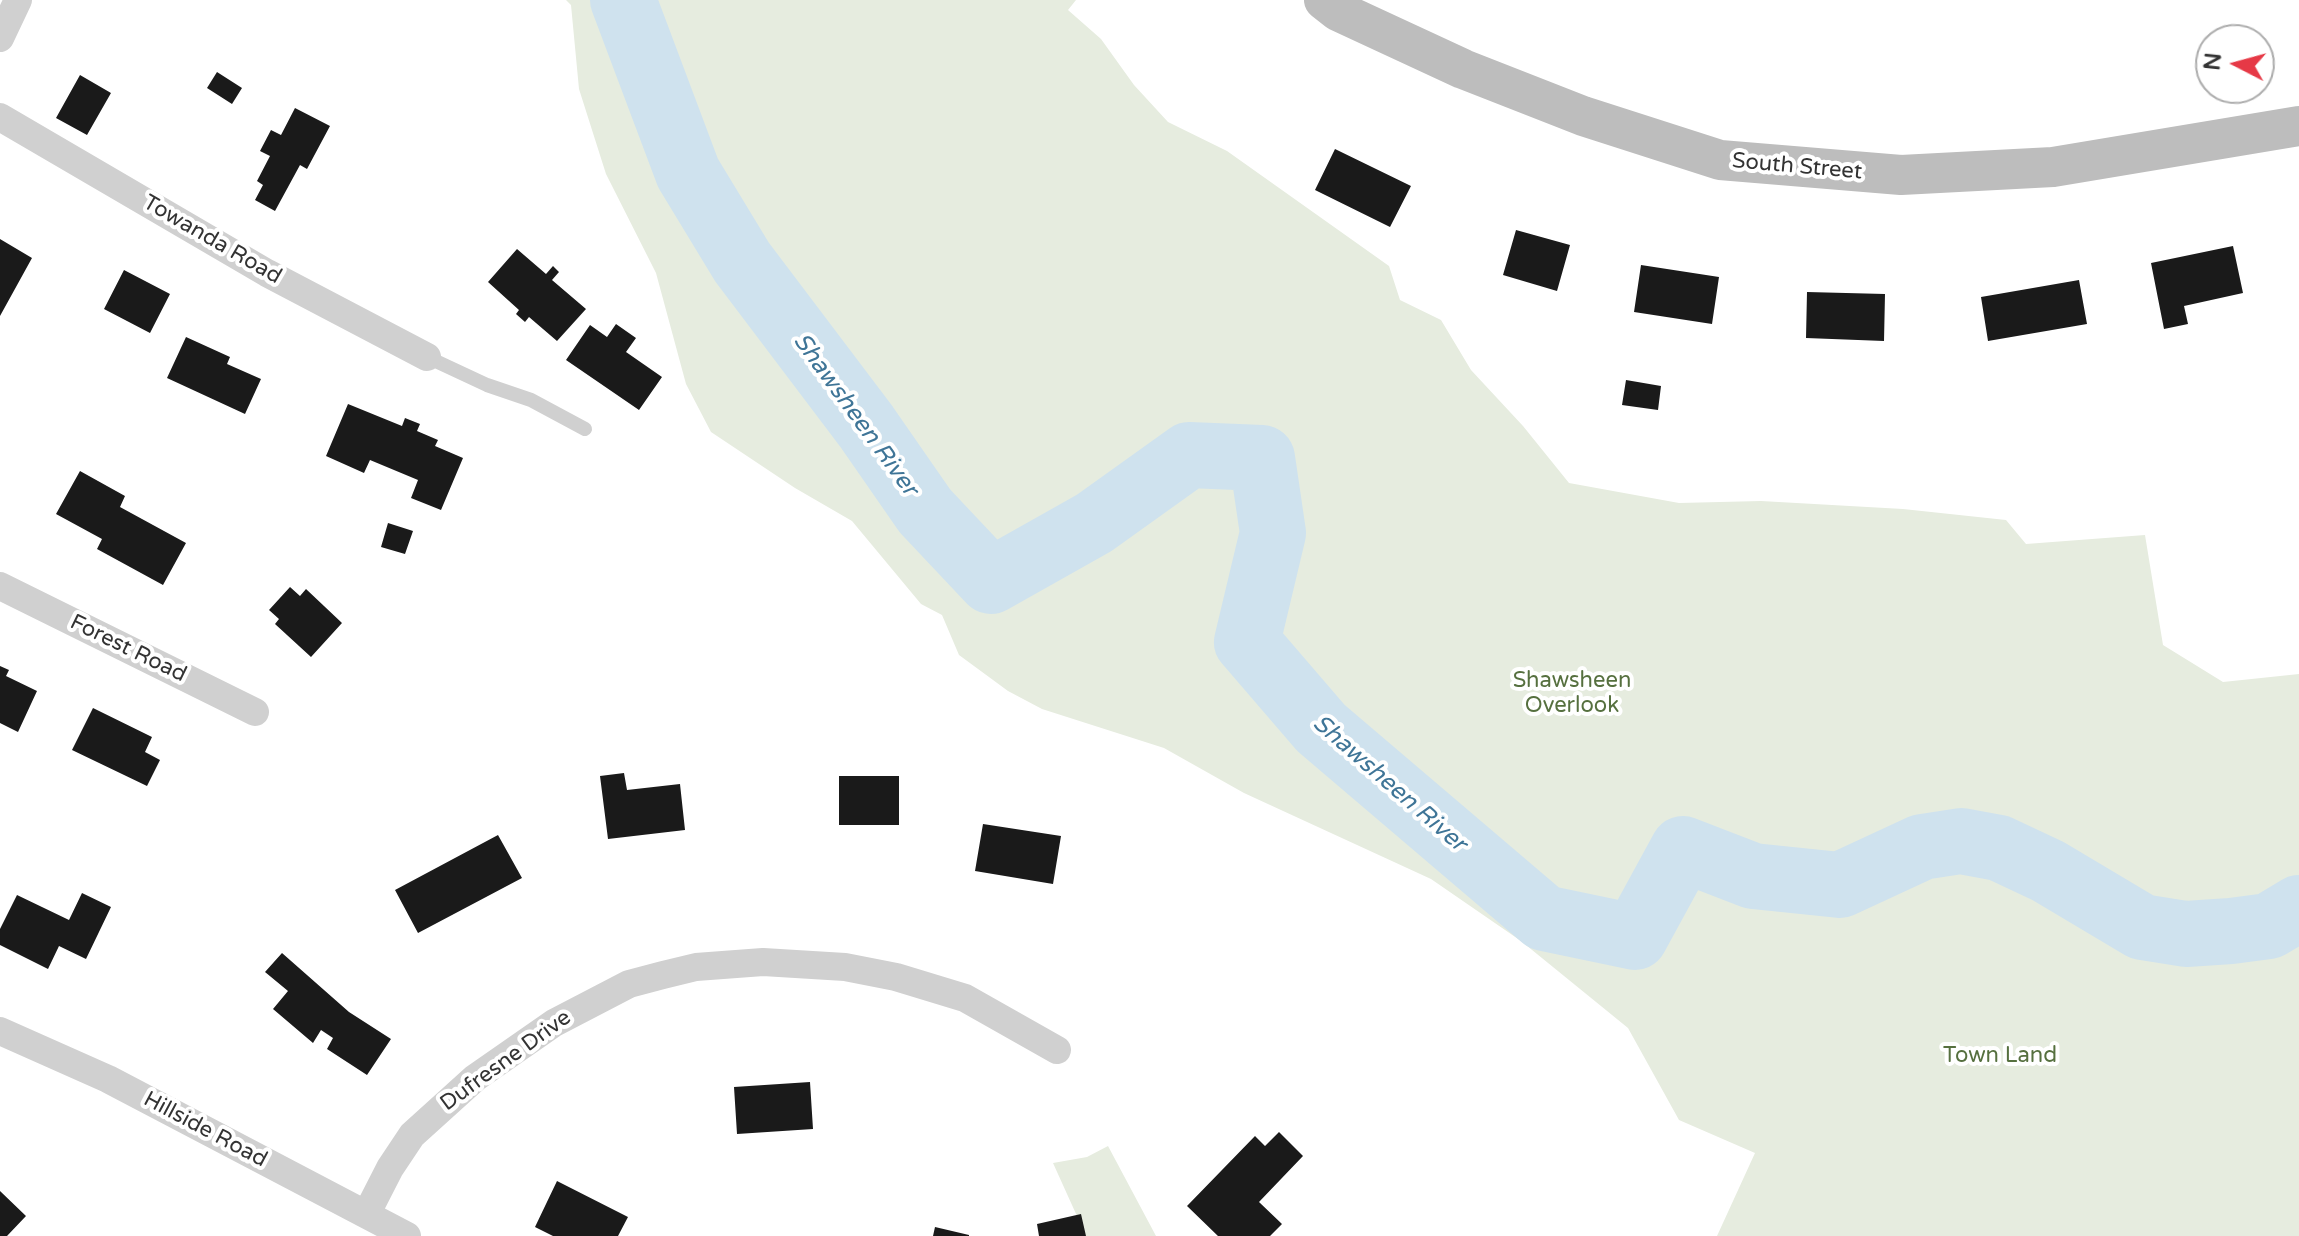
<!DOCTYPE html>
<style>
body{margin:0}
#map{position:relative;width:2299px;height:1236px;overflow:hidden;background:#fff;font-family:"Varela Round",sans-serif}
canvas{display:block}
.north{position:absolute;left:2195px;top:24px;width:80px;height:80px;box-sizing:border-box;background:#fff;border:2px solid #adadad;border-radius:50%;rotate:276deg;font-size:22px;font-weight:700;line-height:32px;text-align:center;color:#333}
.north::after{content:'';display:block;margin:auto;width:28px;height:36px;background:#e63946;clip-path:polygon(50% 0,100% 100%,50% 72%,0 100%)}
</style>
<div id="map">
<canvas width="2299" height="1236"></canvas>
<div class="north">N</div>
</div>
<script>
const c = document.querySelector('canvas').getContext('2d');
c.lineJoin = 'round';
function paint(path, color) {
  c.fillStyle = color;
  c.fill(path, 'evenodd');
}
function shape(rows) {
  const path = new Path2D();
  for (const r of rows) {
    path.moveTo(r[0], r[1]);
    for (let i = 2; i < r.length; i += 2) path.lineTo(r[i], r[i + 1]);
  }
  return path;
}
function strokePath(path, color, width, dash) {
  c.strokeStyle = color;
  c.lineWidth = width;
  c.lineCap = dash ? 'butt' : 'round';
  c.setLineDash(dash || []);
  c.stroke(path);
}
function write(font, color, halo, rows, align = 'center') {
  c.font = font + ' "Varela Round",sans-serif';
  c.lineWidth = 8;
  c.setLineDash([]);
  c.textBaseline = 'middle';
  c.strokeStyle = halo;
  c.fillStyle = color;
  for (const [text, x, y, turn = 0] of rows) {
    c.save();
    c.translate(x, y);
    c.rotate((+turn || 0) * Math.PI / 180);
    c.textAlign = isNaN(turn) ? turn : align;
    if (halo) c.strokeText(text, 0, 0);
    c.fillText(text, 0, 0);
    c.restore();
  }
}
paint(shape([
 [566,0,1076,0,1068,10,1101,39,1134,85,1168,122,1227,151,1389,266,1400,300,1441,320,1471,370,1523,426,1569,483,1679,503,1761,501,1903,509,2006,520,2026,544,2145,535,2163,645,2223,682,2299,674,2299,1236,1717,1236,1755,1153,1679,1120,1628,1028,1521,941,1431,879,1244,793,1164,748,1042,709,1008,691,959,655,942,615,921,604,852,521,795,488,711,432,686,384,656,273,606,174,579,89,571,5],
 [1108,1146,1156,1236,1086,1236,1053,1163,1087,1157]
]), '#e6ecdf');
strokePath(shape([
 [623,0,688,173,742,262,866,426,925,511,991,581,1094,523,1189,455,1262,458,1273,533,1247,642,1321,728,1544,918,1635,937,1683,849,1753,876,1840,885,1922,847,1961,841,1999,848,2048,871,2142,927,2186,934,2231,931,2269,926,2299,908]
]), '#cfe2ee', 66);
paint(shape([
 [217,72,242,88,232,104,207,88],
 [80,75,111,93,87,135,56,118],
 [295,108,330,126,307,169,300,165,275,211,255,200,263,185,257,181,270,156,260,151,271,130,281,135],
 [1335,149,1411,186,1390,227,1315,190],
 [1516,230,1570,245,1557,291,1503,275],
 [0,239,32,258,0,316],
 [2233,246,2243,293,2184,306,2188,324,2164,329,2151,263],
 [517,249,546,274,553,266,559,272,552,280,586,309,557,341,529,317,525,322,516,314,519,310,488,282],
 [1641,265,1719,277,1712,324,1634,312],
 [124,270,170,294,150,333,104,309],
 [2079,280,2087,324,1988,341,1981,297],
 [1807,292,1885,294,1884,341,1806,338],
 [616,324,636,338,626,352,662,377,639,410,566,360,590,325,607,337],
 [186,337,230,357,227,364,261,379,245,414,167,378],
 [1626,380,1661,386,1658,410,1622,405],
 [348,404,402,426,405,418,420,424,417,431,438,440,435,446,463,458,441,510,411,498,418,480,370,460,364,473,326,456],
 [80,471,125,496,120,507,186,543,163,585,97,549,102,539,56,514],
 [388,523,413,531,405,554,381,547],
 [290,587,300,596,306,589,342,623,311,657,275,624,279,619,269,610],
 [0,666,9,670,6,676,37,691,18,732,0,723],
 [93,708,152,737,145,752,160,760,147,786,72,750],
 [624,773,627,790,680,784,685,830,608,839,600,776],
 [839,776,899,776,899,825,839,825],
 [983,824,1061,836,1053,884,975,871],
 [498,835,522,878,418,933,395,890],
 [82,893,111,907,86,959,59,946,48,969,0,945,0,929,17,895,69,920],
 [282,953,349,1012,391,1039,367,1075,327,1049,333,1038,321,1030,313,1043,273,1009,288,991,265,972],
 [810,1082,813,1129,737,1134,734,1087],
 [1279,1132,1303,1156,1259,1202,1282,1224,1270,1236,1218,1236,1187,1206,1255,1136,1265,1146],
 [557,1181,628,1217,618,1236,553,1236,535,1227],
 [0,1191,26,1216,7,1236,0,1236],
 [1081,1214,1086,1236,1039,1236,1037,1224],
 [935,1227,969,1235,969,1236,933,1236]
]), '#1a1a1a');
strokePath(shape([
 [427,357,487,385,531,400,585,429]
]), '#d0d0d0', 14);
strokePath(shape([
 [0,38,18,0],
 [0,117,267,273,427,357],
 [0,586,255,712],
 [0,1031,108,1079,407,1236],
 [367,1213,390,1168,412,1135,475,1078,554,1023,629,984,663,975,696,967,763,962,845,967,896,977,965,998,1057,1050]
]), '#d0d0d0', 28);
strokePath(shape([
 [1324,0,1338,11,1463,69,1583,116,1720,160,1901,175,2053,167,2299,126]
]), '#bdbdbd', 40);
write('22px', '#333', '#fff', [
 ["South Street",1797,167,5],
 ["Towanda Road",212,240,30],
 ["Forest Road",128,649,26],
 ["Dufresne Drive",506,1061,-36],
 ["Hillside Road",205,1130,28]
]);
write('22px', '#56703f', '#fff', [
 ["Shawsheen",1572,681],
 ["Overlook",1572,706],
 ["Town Land",2000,1056]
]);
write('italic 24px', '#3f7597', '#fff', [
 ["Shawsheen River",855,415,54],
 ["Shawsheen River",1389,784,41]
]);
</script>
